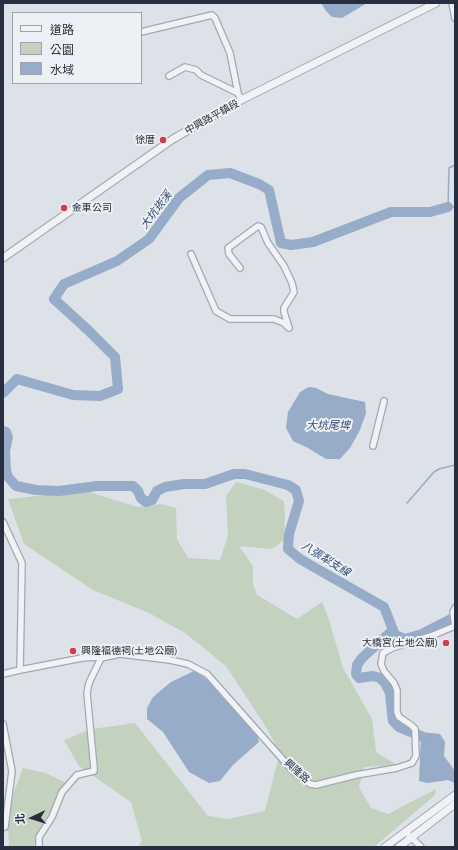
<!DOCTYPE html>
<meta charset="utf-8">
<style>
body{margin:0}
#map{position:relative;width:458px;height:850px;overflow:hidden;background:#dde1e8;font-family:Ubuntu,"Noto Sans TC",sans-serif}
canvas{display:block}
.frame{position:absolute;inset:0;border:4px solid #262e3f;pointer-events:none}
.legend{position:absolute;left:12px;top:12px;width:130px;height:72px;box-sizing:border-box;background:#edf0f5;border:1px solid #9da2ac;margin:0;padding:5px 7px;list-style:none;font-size:12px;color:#262e3f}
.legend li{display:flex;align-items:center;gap:8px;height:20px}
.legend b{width:20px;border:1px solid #9da2ac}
.north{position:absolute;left:12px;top:798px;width:40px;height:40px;-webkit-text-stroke:3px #edf0f5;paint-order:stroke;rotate:266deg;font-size:11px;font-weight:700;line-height:16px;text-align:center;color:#262e3f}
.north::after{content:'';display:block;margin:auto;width:14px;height:18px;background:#262e3f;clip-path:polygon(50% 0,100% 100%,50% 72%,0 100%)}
</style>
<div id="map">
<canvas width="458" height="850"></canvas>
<div class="frame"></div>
<ul class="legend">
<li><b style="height:5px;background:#f0f2f6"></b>道路</li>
<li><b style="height:11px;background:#c2d2be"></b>公園</li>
<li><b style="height:11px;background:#96acc9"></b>水域</li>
</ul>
<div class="north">北</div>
</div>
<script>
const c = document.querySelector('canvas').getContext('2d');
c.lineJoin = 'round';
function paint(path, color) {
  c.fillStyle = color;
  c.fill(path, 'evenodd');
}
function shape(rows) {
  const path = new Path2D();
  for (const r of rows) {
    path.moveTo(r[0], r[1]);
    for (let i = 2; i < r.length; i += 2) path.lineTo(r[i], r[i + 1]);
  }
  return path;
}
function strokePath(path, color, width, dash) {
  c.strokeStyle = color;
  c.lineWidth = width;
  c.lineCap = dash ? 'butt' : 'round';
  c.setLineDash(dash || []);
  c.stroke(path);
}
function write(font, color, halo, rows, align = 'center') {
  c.font = font + ' Ubuntu,"Noto Sans TC",sans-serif';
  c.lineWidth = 4;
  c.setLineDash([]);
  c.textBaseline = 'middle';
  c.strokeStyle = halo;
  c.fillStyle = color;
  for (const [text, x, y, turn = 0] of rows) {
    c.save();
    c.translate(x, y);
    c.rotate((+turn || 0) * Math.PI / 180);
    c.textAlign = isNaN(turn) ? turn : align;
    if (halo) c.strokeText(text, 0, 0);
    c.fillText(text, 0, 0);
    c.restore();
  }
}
paint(shape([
 [236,482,262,489,284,501,285,516,284,540,272,549,239,546,253,566,253,584,257,595,297,619,322,602,329,620,343,668,372,719,376,752,397,765,364,767,359,787,371,808,388,814,436,789,435,795,374,847,138,847,142,841,131,802,79,766,64,740,92,729,135,723,208,816,228,819,265,811,280,752,264,724,226,666,185,633,149,613,93,590,24,544,8,499,86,491,137,507,161,504,176,508,177,539,188,558,220,560,228,535,226,496],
 [23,768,45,773,69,784,33,847,8,847,9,843,7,811]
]), '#c2d2be');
paint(shape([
 [321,3,367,3,342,18,332,17,326,11],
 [309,387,316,388,328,394,365,402,366,413,360,430,350,448,340,459,326,459,308,448,293,441,286,428,288,412,300,392],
 [196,670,220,692,255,727,259,742,233,765,220,781,209,783,189,772,163,732,147,719,147,708,153,697,171,682],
 [421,732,440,734,445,742,444,756,455,771,455,783,448,780,428,783,419,781]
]), '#96acc9');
strokePath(shape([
 [455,165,449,168,448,207,455,207],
 [407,503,434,472,439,469,455,465]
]), '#96acc9', 1.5);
strokePath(shape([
 [3,393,17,379,73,395,100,396,118,389,115,357,88,330,54,299,64,284,117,261,149,239,179,198,208,175,230,173,259,184,269,190,281,243,291,245,313,242,391,212,430,212,448,207],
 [3,431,6,432,8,437,5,451,6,471,8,477,16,486,36,490,59,491,97,486,133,486,138,491,141,498,146,502,152,500,157,491,165,487,184,484,205,484,234,474,245,474,288,485,296,490,299,501,289,534,288,549,300,559,326,574,384,607,395,635,405,639,422,634,455,617],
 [393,630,362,658,357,665,356,674,359,678,373,676,380,678,385,683,390,693,392,714,393,721,399,727,421,736]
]), '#96acc9', 10);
const minor = shape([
 [452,3,455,18],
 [141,32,212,15,215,18,230,53,238,93,241,100],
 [169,76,185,67,196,70,201,75,238,93],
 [191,254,216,311,230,319,274,319,284,323,289,328],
 [240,268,229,254,228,248,258,226,261,227,268,243,284,266,292,283,294,292,284,308,284,312,289,328],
 [373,446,384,401],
 [3,522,22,563,20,670],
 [3,674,20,670,82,658,96,657,101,658,120,654,170,660,188,664,207,674,293,771,310,784,316,785,356,775,397,768,412,763,416,756,415,729,411,725,399,717,397,712,397,690,394,683,384,671,381,664,383,653,392,648,431,636,455,626,453,612,455,608],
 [3,724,12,771,5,827],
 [406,832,421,847],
 [39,847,39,837,52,817,62,792,77,775,94,771,94,768,87,693,89,683,101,658]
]);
const tertiary = shape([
 [3,258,173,139,241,100,436,3],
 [385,847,455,795],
 [399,847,455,804]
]);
strokePath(minor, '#a2a8b2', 8);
strokePath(tertiary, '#a2a8b2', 9);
strokePath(minor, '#f0f2f6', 5.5);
strokePath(tertiary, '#f0f2f6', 7);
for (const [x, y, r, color] of [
 [163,140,4,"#d33c4a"],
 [64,208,4,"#d33c4a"],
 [446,643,4,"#d33c4a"],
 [73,651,4,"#d33c4a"]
]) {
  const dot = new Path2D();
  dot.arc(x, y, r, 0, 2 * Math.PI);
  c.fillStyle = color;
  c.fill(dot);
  strokePath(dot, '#edf0f5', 1.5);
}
write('10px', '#262e3f', '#edf0f5', [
 ["中興路平鎮段",212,117,-29],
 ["興隆路",297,771,42]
]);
write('10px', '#262e3f', '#edf0f5', [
 ["徐厝",155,140],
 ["金車公司",72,208,"left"],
 ["大橋宮(土地公廟)",438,643],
 ["興隆福德祠(土地公廟)",81,651,"left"]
], 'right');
write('italic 11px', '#2f4a74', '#edf0f5', [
 ["大坑崁溪",156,210,-53],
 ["大坑尾埤",328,425],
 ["八張犁支線",326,559,32]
]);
</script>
